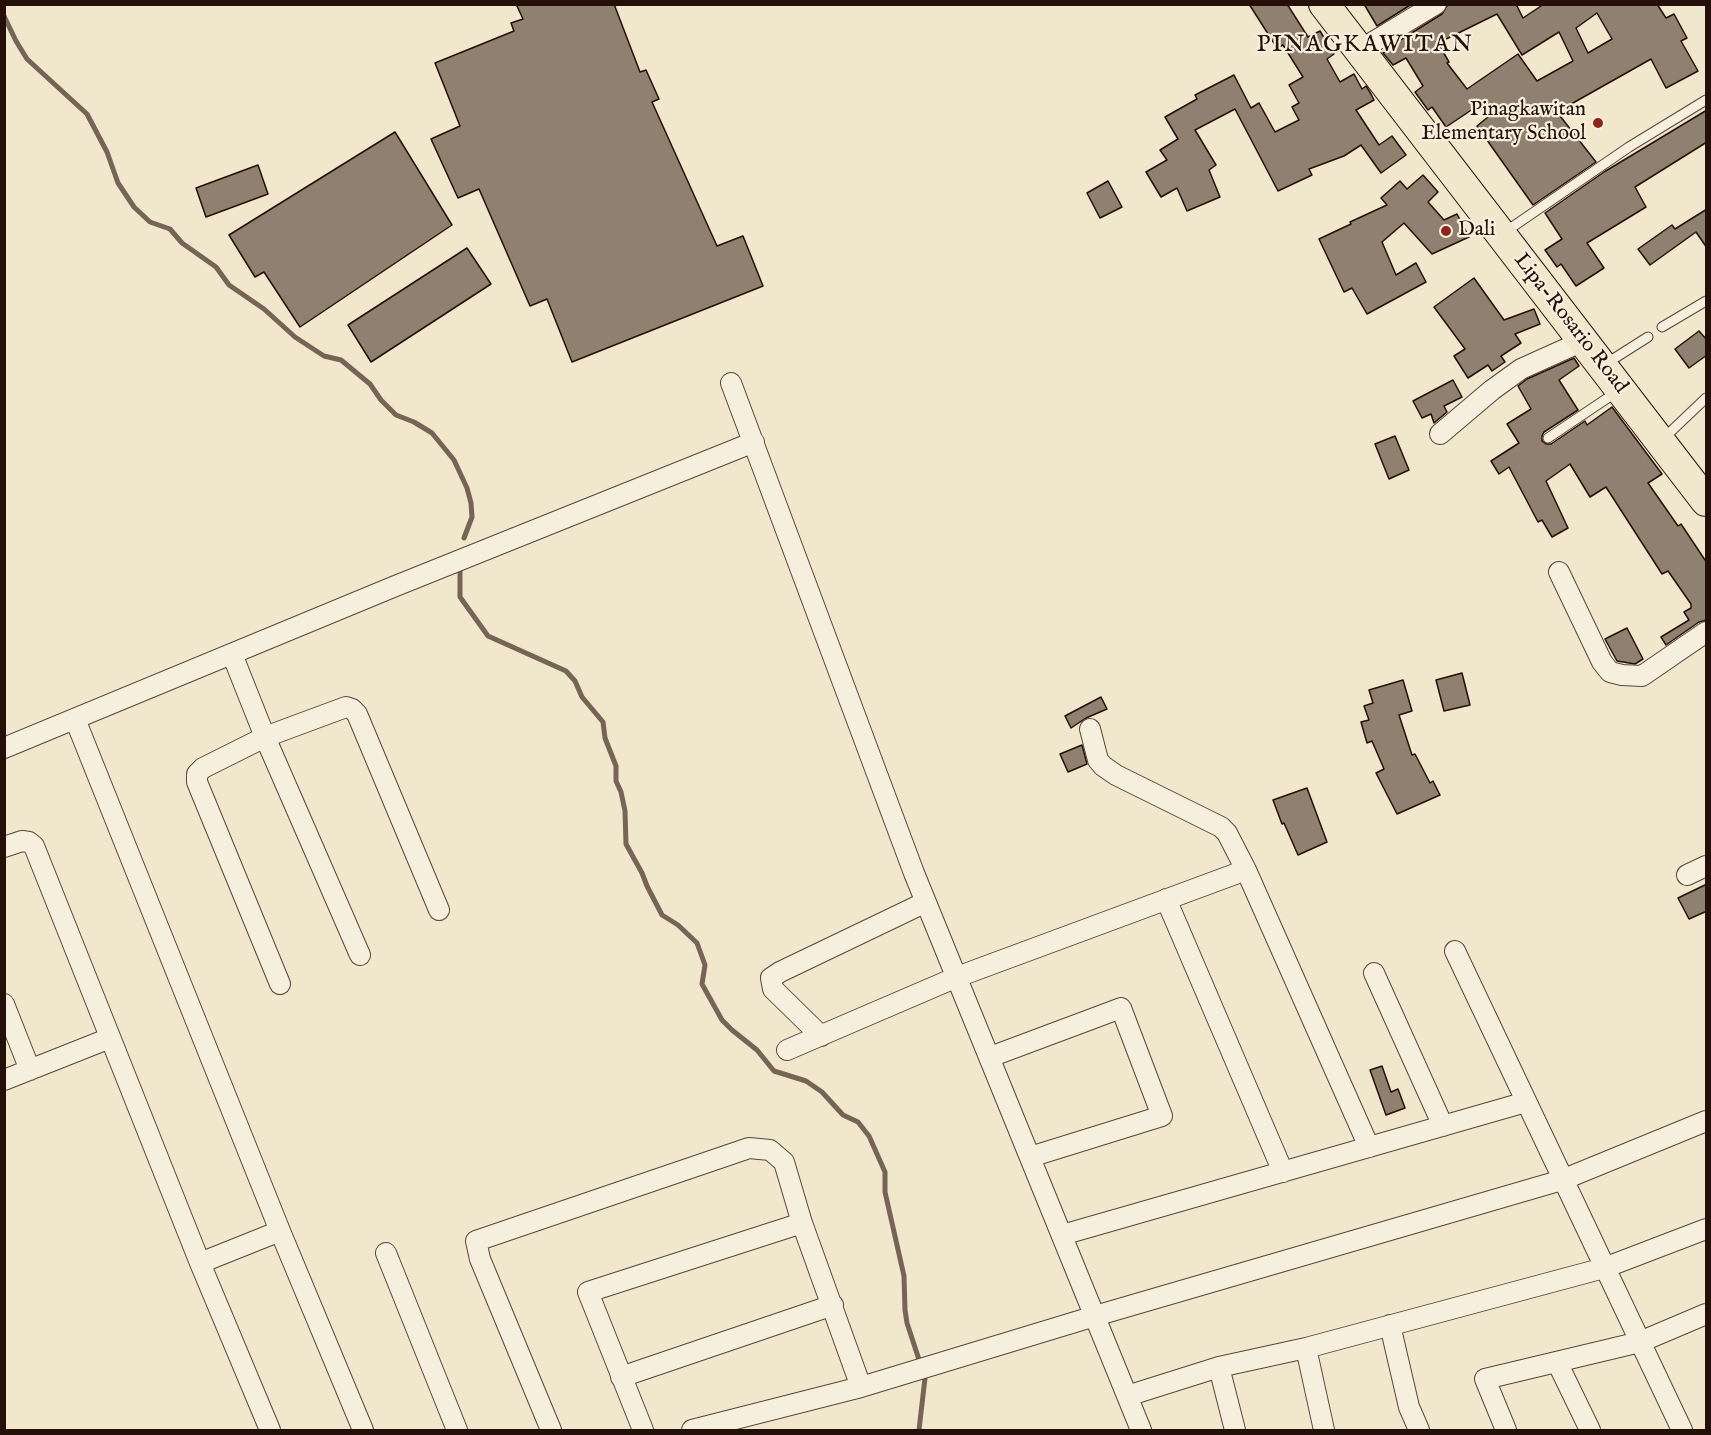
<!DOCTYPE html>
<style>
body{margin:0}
#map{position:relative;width:1711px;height:1435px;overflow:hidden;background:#f1e7cd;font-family:"IM FELL English",serif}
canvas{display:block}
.frame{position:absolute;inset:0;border:6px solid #251009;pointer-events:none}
</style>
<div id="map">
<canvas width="1711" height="1435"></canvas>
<div class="frame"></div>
</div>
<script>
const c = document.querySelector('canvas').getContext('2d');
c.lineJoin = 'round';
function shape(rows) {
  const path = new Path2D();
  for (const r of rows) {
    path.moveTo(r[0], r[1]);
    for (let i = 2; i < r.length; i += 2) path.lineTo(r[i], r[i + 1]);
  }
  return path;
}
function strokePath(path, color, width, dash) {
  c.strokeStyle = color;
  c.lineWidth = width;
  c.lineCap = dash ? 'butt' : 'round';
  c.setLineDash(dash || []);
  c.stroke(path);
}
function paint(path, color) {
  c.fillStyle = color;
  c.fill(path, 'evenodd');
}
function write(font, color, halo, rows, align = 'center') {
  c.font = font + ' "IM FELL English",serif';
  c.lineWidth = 4.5;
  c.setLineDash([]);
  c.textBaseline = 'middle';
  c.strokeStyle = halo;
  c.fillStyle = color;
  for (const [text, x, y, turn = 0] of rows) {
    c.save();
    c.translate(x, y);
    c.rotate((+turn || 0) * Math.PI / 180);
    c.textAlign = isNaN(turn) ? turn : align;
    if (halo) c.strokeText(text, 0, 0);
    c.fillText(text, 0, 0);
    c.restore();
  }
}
strokePath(shape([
 [4,16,16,41,27,59,87,114,107,152,118,183,134,207,150,222,170,229,182,243,216,267,229,285,264,309,295,337,324,356,341,360,370,384,381,400,396,415,414,422,432,433,454,460,467,488,471,503,472,517,464,538],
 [460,570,460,597,488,636,566,671,575,681,582,697,603,722,605,738,616,766,616,781,621,792,625,811,626,844,642,873,647,886,662,915,678,925,697,943,705,965,702,984,722,1020,732,1030,757,1050,774,1071,806,1081,822,1092,843,1115,858,1122,869,1136,885,1172,885,1192,904,1276,905,1310,907,1323,925,1378,919,1430]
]), '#766556', 5);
const building = shape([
 [516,4,614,4,640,72,646,70,659,99,652,102,717,246,743,236,763,286,572,362,547,299,530,306,479,189,458,198,431,139,460,126,435,63,514,31,511,23,523,19,516,4],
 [1249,4,1287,4,1308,37,1320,31,1334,54,1327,59,1340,82,1354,74,1362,89,1366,86,1371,94,1374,100,1356,110,1379,145,1392,136,1406,155,1381,173,1361,145,1344,156,1309,169,1312,175,1278,191,1235,109,1195,130,1216,165,1209,170,1220,197,1187,211,1177,188,1161,197,1146,172,1167,160,1160,150,1178,139,1165,117,1197,99,1195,95,1234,75,1251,108,1259,103,1275,132,1299,120,1292,107,1299,103,1289,85,1303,77,1283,45,1277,48,1249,4],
 [1364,4,1412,4,1377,26,1364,4],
 [1448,4,1516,4,1523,18,1544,4,1657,4,1666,18,1674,14,1687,38,1681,41,1698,71,1666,88,1651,59,1557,112,1596,162,1533,205,1477,126,1488,117,1479,105,1446,127,1432,107,1428,110,1415,92,1423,86,1406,58,1393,65,1383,53,1390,49,1389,47,1442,14,1448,4],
 [1597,13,1612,39,1588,53,1576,28,1597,13],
 [1497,14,1522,55,1559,32,1573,61,1537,81,1518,54,1467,89,1447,63,1449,62,1438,43,1497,14],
 [1707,110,1707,142,1635,187,1646,207,1587,243,1604,268,1576,286,1561,264,1557,267,1545,250,1562,239,1545,213,1604,172,1707,110],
 [395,132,452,225,300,327,264,272,255,277,229,235,395,132],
 [258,165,268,194,206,217,196,188,258,165],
 [1423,175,1438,192,1428,202,1444,220,1457,214,1469,237,1432,254,1404,223,1382,242,1396,275,1416,263,1426,282,1367,314,1352,288,1344,292,1319,239,1351,224,1350,222,1387,205,1381,198,1400,181,1407,189,1423,175],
 [1108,181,1122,207,1100,218,1087,193,1108,181],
 [1707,209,1707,248,1696,232,1650,265,1638,249,1672,225,1675,229,1707,209],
 [467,248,491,284,371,362,348,325,467,248],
 [1474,278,1504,320,1534,309,1540,324,1515,334,1521,343,1501,356,1505,362,1492,371,1488,365,1468,378,1454,356,1465,349,1434,307,1474,278],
 [1699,331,1707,340,1707,355,1689,368,1675,349,1699,331],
 [1574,358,1579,366,1559,380,1578,410,1544,432,1542,436,1542,441,1546,444,1551,444,1585,421,1587,425,1612,407,1662,474,1648,483,1678,526,1681,524,1707,563,1707,620,1699,622,1666,645,1661,637,1689,620,1684,612,1691,608,1691,604,1668,571,1662,574,1606,487,1590,497,1570,464,1546,481,1568,528,1552,537,1542,520,1538,522,1509,467,1499,474,1491,461,1519,443,1507,424,1531,409,1518,386,1527,379,1574,358],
 [1453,380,1462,397,1444,406,1447,412,1434,423,1431,414,1422,418,1413,401,1453,380],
 [1395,436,1409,470,1389,479,1375,444,1395,436],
 [1627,628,1643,659,1635,664,1617,661,1605,639,1627,628],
 [1462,673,1470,705,1444,711,1436,680,1462,673],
 [1403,680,1412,711,1399,715,1412,755,1415,754,1430,783,1433,781,1440,795,1397,814,1376,773,1384,769,1372,741,1367,743,1361,722,1369,720,1364,706,1373,703,1369,690,1403,680],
 [1101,697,1107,709,1086,718,1071,728,1065,716,1101,697],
 [1082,745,1087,764,1068,772,1060,754,1082,745],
 [1307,788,1327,842,1298,855,1284,823,1282,824,1273,800,1307,788],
 [1707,884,1707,911,1689,919,1678,898,1707,884],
 [1382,1066,1391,1092,1398,1089,1405,1108,1386,1115,1370,1070,1382,1066]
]);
paint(building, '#8f806f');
strokePath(building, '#251009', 1.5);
const lane = shape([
 [1505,232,1629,147,1706,100],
 [1662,327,1706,301],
 [1607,363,1648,337],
 [1548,438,1618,391],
 [1664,438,1706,398]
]);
const street = shape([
 [1360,50,1436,4],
 [731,383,914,873,1141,1430],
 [1440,434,1492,390,1521,369,1583,341],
 [1559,572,1602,662,1610,672,1622,675,1642,676,1706,632],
 [232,654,265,737,360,955],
 [75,719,280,1231,363,1430],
 [1090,729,1098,760,1103,766,1116,775,1221,827,1227,833,1246,870,1369,1147],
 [4,748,393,587,754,442],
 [4,847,22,841,29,842,34,846,200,1263,270,1430],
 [1687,875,1706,866],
 [1166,899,1283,1172],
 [1455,951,1682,1430],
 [1374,973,1443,1126],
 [280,984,197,782,197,774,203,768,265,737,346,707,352,709,357,714,439,910],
 [4,1004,30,1070],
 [821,1036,773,989,771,978,780,972,926,902],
 [787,1050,957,977,1246,870],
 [990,1057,1121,1008,1162,1116,1030,1157],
 [4,1080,110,1038],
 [1062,1235,1526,1102],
 [386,1253,457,1430],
 [200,1263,280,1231],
 [1390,1325,1409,1407,1419,1430],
 [1306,1348,1324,1430],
 [1557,1362,1590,1430],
 [1219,1367,1235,1430],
 [621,1377,833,1305],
 [1127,1396,1219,1367,1306,1348,1604,1268,1706,1229],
 [551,1430,480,1259,476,1241,749,1148,770,1150,784,1162,802,1223,861,1387],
 [643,1430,588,1292,802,1223],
 [692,1430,861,1387,1095,1316,1562,1180,1706,1121],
 [1506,1430,1485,1379,1640,1342,1706,1314]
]);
const primary = shape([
 [1324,4,1706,501]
]);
strokePath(lane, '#58463a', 11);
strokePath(street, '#58463a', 22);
strokePath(primary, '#251009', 32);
strokePath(lane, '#f6efde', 9);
strokePath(street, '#f6efde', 20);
strokePath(primary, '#f1e7cd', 30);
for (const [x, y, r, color] of [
 [1598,123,6,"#8f2418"],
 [1446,231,6,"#8f2418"]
]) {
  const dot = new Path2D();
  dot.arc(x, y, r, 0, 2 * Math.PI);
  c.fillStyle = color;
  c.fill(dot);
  strokePath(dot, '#f6efde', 2);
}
write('21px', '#251009', '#f6efde', [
 ["Pinagkawitan",1586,111],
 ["Elementary School",1586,135],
 ["Dali",1458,231,"left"]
], 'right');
write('21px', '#251009', '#f6efde', [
 ["Lipa-Rosario Road",1570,324,52]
]);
c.letterSpacing = '1.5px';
write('24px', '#251009', '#f6efde', [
 ["PINAGKAWITAN",1365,46]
]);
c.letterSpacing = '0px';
</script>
